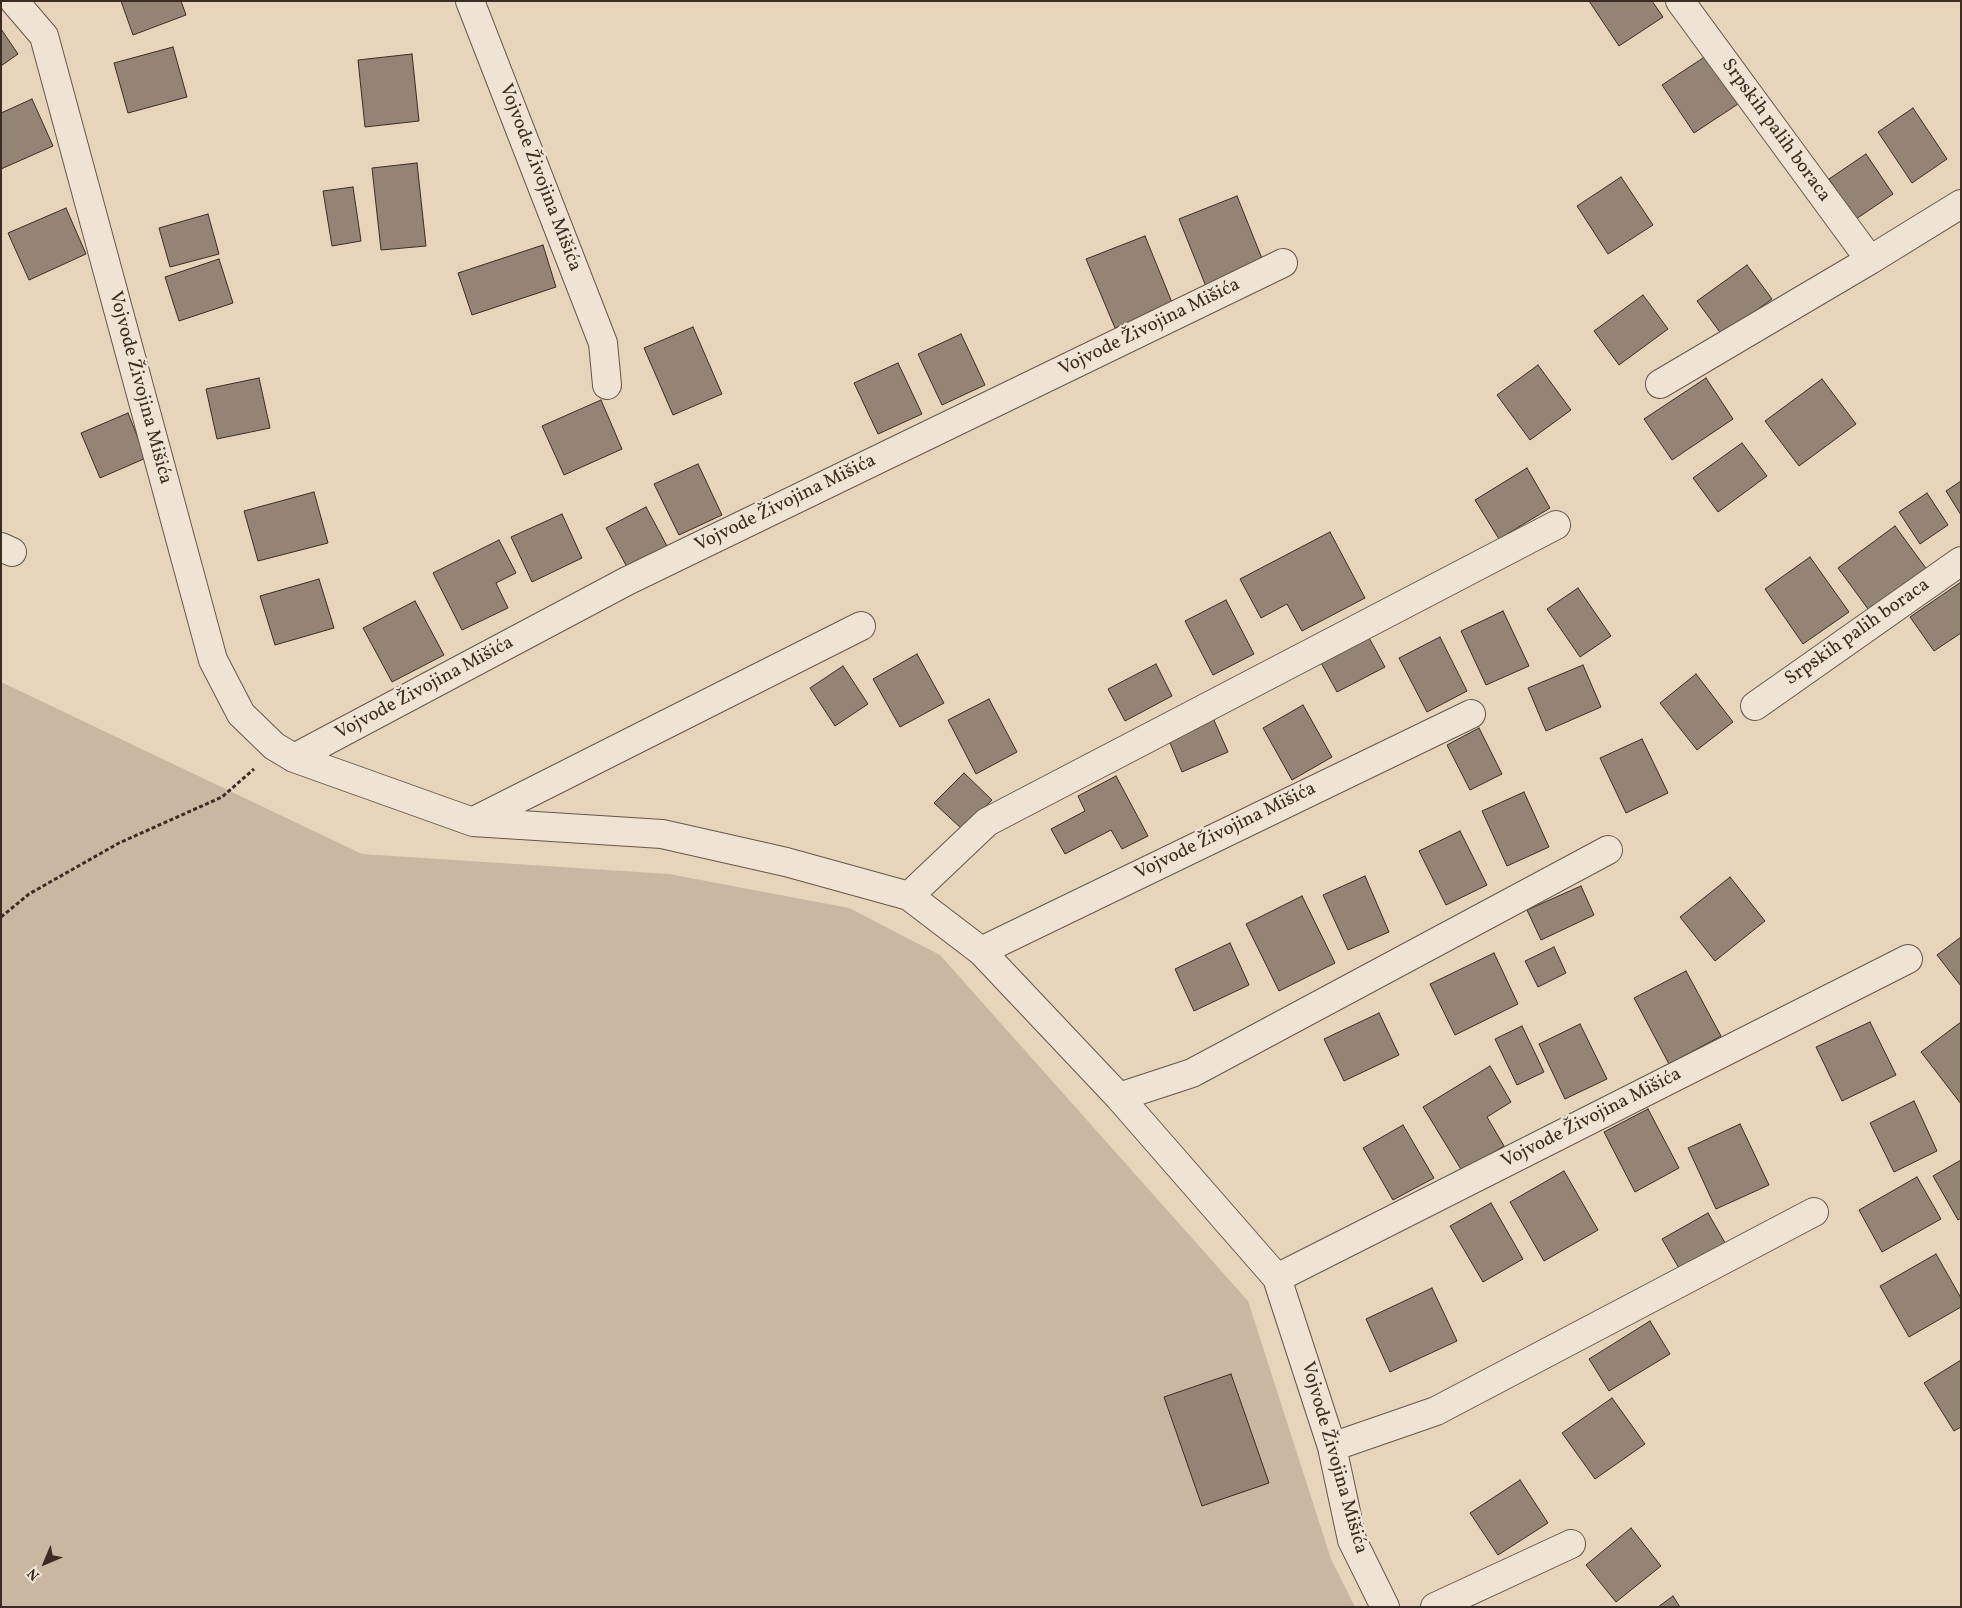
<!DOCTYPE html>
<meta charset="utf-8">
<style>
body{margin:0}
#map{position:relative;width:1962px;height:1608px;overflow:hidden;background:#e6d5bb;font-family:Vollkorn,serif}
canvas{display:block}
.frame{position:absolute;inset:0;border:2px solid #3b2d24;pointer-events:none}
.north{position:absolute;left:20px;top:1538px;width:50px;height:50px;-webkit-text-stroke:4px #efe4d3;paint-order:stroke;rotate:225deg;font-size:14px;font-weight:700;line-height:20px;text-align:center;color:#3b2d24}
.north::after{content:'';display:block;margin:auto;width:18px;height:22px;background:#3b2d24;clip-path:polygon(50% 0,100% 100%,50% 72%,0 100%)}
</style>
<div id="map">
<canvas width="1962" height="1608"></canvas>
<div class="frame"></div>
<div class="north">N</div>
</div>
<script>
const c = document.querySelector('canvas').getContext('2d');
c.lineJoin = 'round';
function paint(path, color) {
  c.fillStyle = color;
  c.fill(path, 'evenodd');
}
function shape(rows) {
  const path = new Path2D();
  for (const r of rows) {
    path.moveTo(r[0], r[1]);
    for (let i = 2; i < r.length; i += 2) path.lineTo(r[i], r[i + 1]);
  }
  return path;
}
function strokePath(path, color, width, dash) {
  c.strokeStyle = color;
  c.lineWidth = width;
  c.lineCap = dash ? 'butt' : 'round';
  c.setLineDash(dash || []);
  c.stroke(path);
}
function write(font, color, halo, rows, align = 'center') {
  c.font = font + ' Vollkorn,serif';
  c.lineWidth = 5;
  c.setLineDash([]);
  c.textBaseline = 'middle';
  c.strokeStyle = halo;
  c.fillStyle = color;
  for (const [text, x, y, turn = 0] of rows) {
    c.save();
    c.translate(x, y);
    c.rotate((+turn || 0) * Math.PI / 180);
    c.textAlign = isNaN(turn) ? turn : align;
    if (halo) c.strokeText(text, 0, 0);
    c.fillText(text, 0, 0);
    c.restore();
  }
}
paint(shape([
 [1,682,362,854,669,874,849,908,940,955,1248,1301,1331,1559,1355,1607,1,1607]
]), '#c9b8a1');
const building = shape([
 [121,1,181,1,186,15,133,35,121,1],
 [1589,1,1652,1,1663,17,1619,46,1589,1],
 [1,29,18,54,1,66,1,29],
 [173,47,187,97,128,113,114,63,173,47],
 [412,54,419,121,365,127,358,60,412,54],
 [1706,56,1738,104,1694,133,1662,85,1706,56],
 [32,99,53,146,1,169,1,113,32,99],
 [1913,108,1947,159,1912,183,1878,132,1913,108],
 [1866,154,1893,194,1856,219,1829,179,1866,154],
 [417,163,426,246,381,250,372,168,417,163],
 [1621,177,1653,225,1608,254,1577,206,1621,177],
 [353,187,361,241,332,246,323,191,353,187],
 [1237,196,1265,266,1207,289,1179,219,1237,196],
 [66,208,86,254,29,280,8,233,66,208],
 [208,214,219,254,170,267,159,228,208,214],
 [1145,236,1173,305,1115,328,1086,259,1145,236],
 [543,245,556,287,472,315,458,273,543,245],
 [219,259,233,303,179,321,165,277,219,259],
 [1747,265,1772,299,1722,335,1697,301,1747,265],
 [1643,295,1668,329,1619,365,1594,331,1643,295],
 [693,327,722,394,673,415,644,348,693,327],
 [961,334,985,385,942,405,918,354,961,334],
 [898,363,922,414,878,434,854,383,898,363],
 [1538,365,1571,410,1530,440,1497,395,1538,365],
 [259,378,270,428,217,439,206,389,259,378],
 [1706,378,1733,419,1672,460,1644,419,1706,378],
 [1822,379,1856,424,1799,466,1765,421,1822,379],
 [601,400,622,449,564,475,542,426,601,400],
 [128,413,146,458,100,478,81,433,128,413],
 [1742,443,1767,476,1718,512,1693,478,1742,443],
 [698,464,722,515,679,535,654,484,698,464],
 [1527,468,1550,508,1499,539,1475,500,1527,468],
 [1961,481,1961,515,1946,491,1961,481],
 [314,492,328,543,258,561,244,511,314,492],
 [1927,493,1948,525,1920,544,1899,512,1927,493],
 [646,507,667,546,627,567,606,528,646,507],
 [562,514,582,558,532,582,511,537,562,514],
 [1895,526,1928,571,1871,613,1838,568,1895,526],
 [1330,532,1365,598,1302,631,1287,604,1261,618,1240,579,1330,532],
 [499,540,516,573,496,583,508,608,462,630,433,573,499,540],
 [1810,557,1849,612,1803,644,1765,589,1810,557],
 [319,579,334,628,275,645,260,596,319,579],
 [1961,582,1961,633,1934,651,1910,617,1961,582],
 [1578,588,1611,636,1580,657,1547,609,1578,588],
 [1226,600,1254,654,1213,675,1185,621,1226,600],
 [415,601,444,655,392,682,363,628,415,601],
 [1503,611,1529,666,1486,685,1461,631,1503,611],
 [1368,636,1385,667,1337,692,1320,661,1368,636],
 [1440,637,1467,691,1427,712,1399,658,1440,637],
 [917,654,944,703,900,727,873,679,917,654],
 [1156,664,1172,696,1125,721,1108,689,1156,664],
 [1583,665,1601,707,1546,731,1528,688,1583,665],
 [843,666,868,704,835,726,810,688,843,666],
 [1696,674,1733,722,1697,750,1660,703,1696,674],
 [989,699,1017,752,976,774,948,720,989,699],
 [1303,705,1332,757,1292,780,1263,728,1303,705],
 [1213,718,1228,752,1182,772,1168,738,1213,718],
 [1479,728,1502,774,1470,790,1447,745,1479,728],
 [1642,739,1668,793,1626,813,1600,758,1642,739],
 [964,773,992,800,963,830,934,803,964,773],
 [1116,776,1148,836,1122,849,1111,830,1065,854,1051,829,1085,811,1078,796,1116,776],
 [1524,792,1549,847,1507,866,1482,811,1524,792],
 [1460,831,1487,885,1446,905,1419,851,1460,831],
 [1365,876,1389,932,1348,950,1323,895,1365,876],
 [1730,877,1765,921,1715,961,1680,917,1730,877],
 [1581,886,1594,915,1541,940,1527,910,1581,886],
 [1302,896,1335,963,1279,991,1246,924,1302,896],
 [1961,937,1961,986,1937,955,1961,937],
 [1230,943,1249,985,1194,1011,1175,969,1230,943],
 [1554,947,1566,973,1538,987,1525,961,1554,947],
 [1494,953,1518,1004,1455,1035,1430,984,1494,953],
 [1686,971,1721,1036,1669,1064,1634,998,1686,971],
 [1379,1013,1399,1055,1344,1081,1324,1039,1379,1013],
 [1870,1022,1896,1075,1842,1101,1816,1047,1870,1022],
 [1961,1022,1961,1104,1921,1052,1961,1022],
 [1580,1024,1607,1079,1565,1099,1539,1044,1580,1024],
 [1522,1026,1544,1072,1517,1085,1495,1039,1522,1026],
 [1490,1066,1511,1102,1487,1117,1504,1146,1462,1171,1423,1107,1490,1066],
 [1914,1101,1937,1151,1894,1172,1870,1123,1914,1101],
 [1648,1109,1679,1168,1635,1192,1604,1132,1648,1109],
 [1740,1124,1769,1185,1716,1209,1688,1148,1740,1124],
 [1403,1125,1434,1178,1393,1200,1363,1148,1403,1125],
 [1961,1160,1961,1218,1958,1220,1933,1176,1961,1160],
 [1564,1171,1598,1230,1544,1261,1510,1202,1564,1171],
 [1917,1177,1941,1219,1882,1252,1859,1210,1917,1177],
 [1491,1203,1523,1259,1483,1282,1450,1226,1491,1203],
 [1708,1213,1728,1248,1683,1275,1662,1239,1708,1213],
 [1936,1254,1961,1298,1961,1307,1909,1337,1880,1286,1936,1254],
 [1432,1288,1457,1341,1390,1372,1366,1319,1432,1288],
 [1650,1321,1670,1354,1609,1391,1589,1359,1650,1321],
 [1961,1360,1961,1427,1954,1431,1924,1383,1961,1360],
 [1231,1374,1269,1483,1202,1506,1164,1397,1231,1374],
 [1612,1398,1645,1444,1595,1479,1562,1433,1612,1398],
 [1520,1480,1548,1523,1498,1555,1470,1513,1520,1480],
 [1631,1528,1661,1566,1616,1602,1586,1565,1631,1528],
 [1673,1596,1680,1607,1658,1607,1673,1596]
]);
paint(building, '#948473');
strokePath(building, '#3b2d24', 1);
const street = shape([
 [14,1,44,36,213,660,241,714,274,746,294,758,473,822,662,834,786,862,909,896,981,951,1119,1097,1277,1278,1332,1447,1352,1540,1385,1607],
 [470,1,603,343,607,385],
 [1680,1,1870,260,1961,204],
 [1660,384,1870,260],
 [1,547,12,552],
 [1755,706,1961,561],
 [294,758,627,581,1283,263],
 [474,821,861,626],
 [909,896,987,822,1556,525],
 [981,951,1471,714],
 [1119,1097,1192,1073,1608,850],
 [1277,1278,1908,959],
 [1332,1447,1436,1411,1814,1212],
 [1435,1607,1571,1544]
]);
strokePath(street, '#66574a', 30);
strokePath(shape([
 [1,917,29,894,119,843,222,797,254,769]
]), '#3b2d24', 3, [4, 2.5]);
strokePath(street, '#efe4d3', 28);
write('19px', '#3b2d24', '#efe4d3', [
 ["Srpskih palih boraca",1775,131,54],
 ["Vojvode Živojina Mišića",539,178,69],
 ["Vojvode Živojina Mišića",1150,328,-26],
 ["Vojvode Živojina Mišića",139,388,75],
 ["Vojvode Živojina Mišića",786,504,-26],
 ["Srpskih palih boraca",1858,633,-35],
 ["Vojvode Živojina Mišića",425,689,-28],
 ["Vojvode Živojina Mišića",1226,832,-26],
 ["Vojvode Živojina Mišića",1592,1119,-27],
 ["Vojvode Živojina Mišića",1333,1458,74]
]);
</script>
